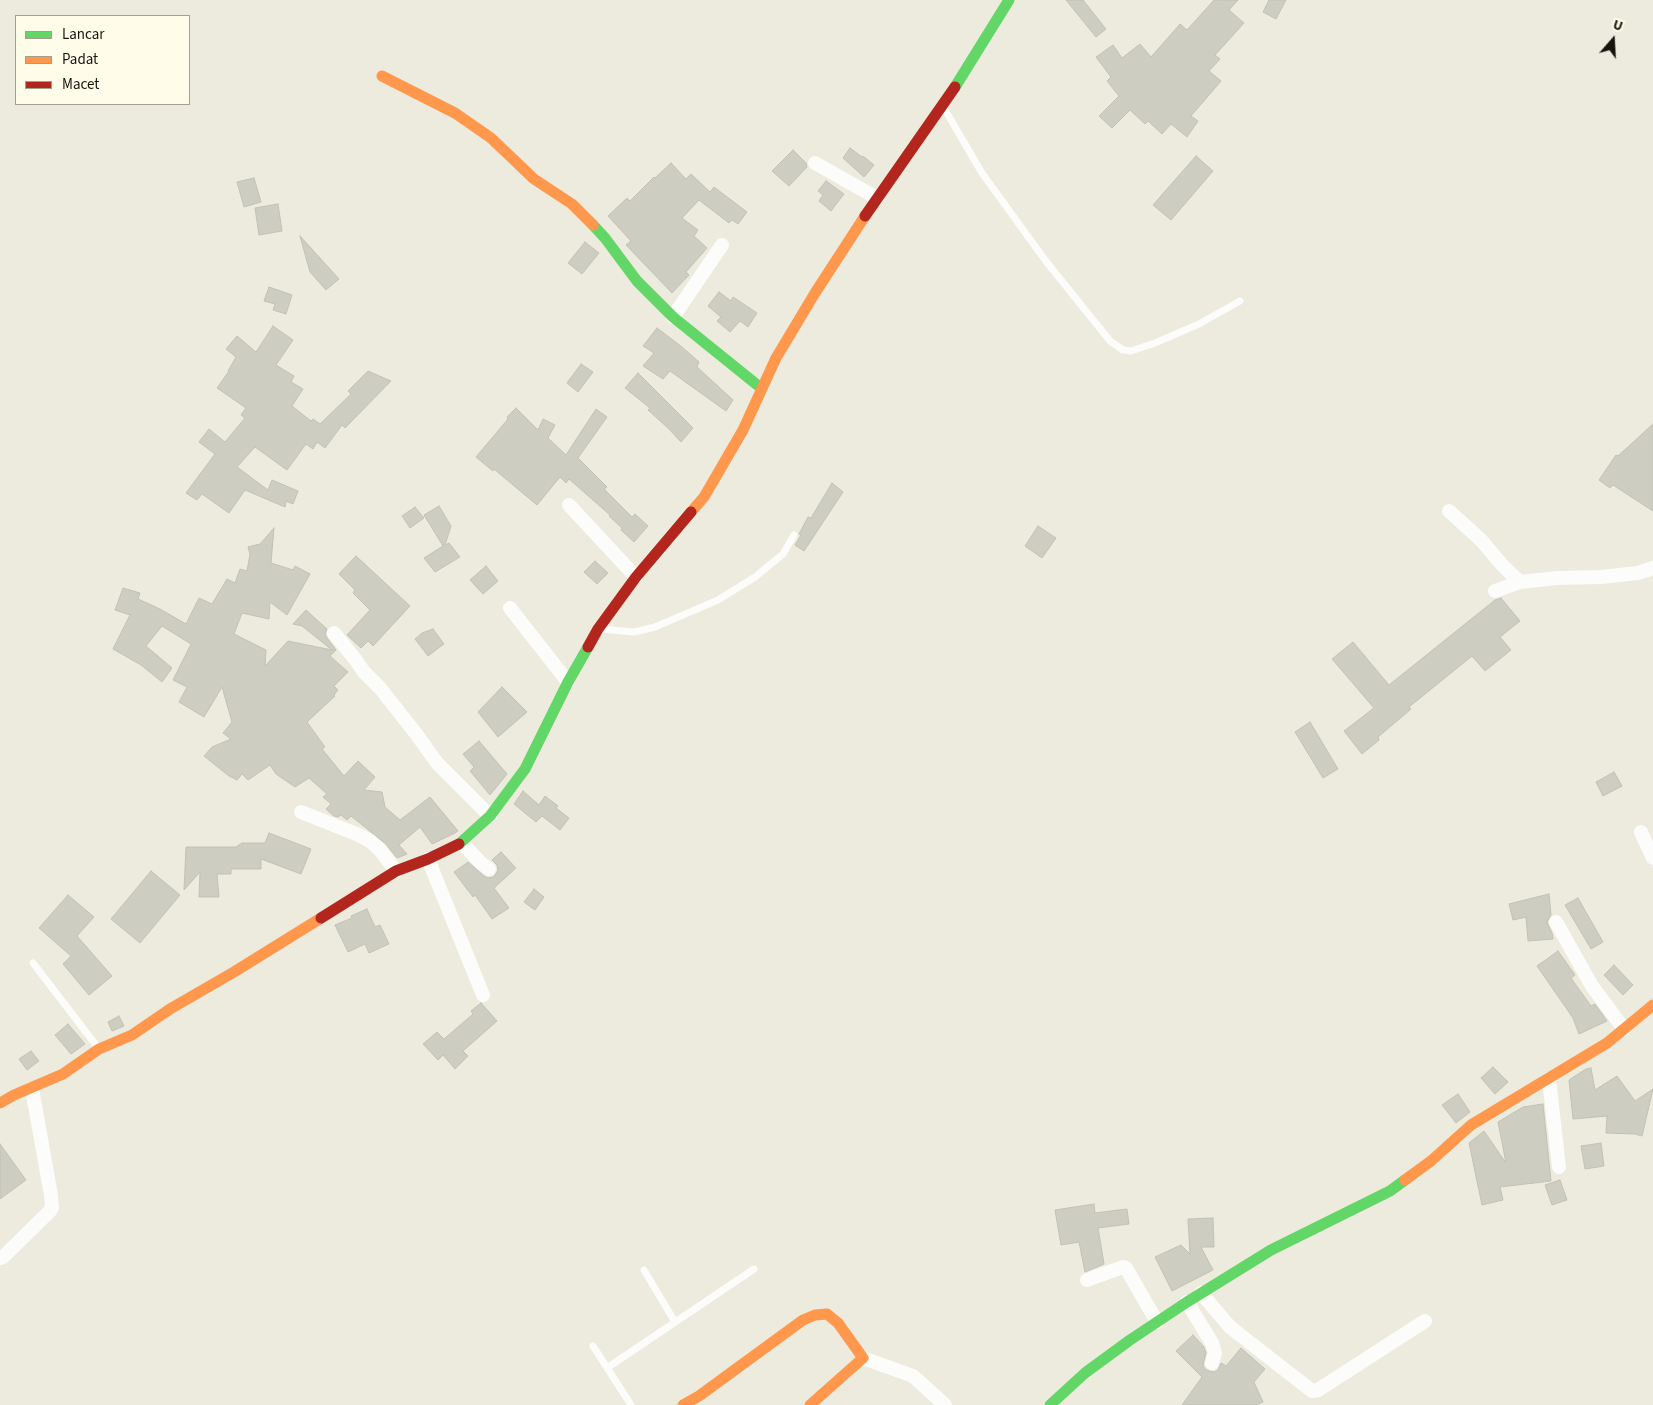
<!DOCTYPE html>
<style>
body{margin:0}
#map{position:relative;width:1653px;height:1405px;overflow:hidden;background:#ecebdd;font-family:"Source Sans 3",sans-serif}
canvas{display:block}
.legend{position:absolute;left:15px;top:15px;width:175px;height:90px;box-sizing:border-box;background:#fffde9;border:1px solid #a2a091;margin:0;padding:6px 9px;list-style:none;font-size:15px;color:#16150c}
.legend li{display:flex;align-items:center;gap:10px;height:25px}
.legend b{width:25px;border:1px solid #a2a091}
.north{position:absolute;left:1588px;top:15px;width:50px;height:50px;-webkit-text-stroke:4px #fffde9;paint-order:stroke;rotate:19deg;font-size:14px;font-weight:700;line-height:20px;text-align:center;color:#16150c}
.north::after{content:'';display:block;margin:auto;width:18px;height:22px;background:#16150c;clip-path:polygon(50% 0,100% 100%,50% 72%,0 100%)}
</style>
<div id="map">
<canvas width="1653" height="1405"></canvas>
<ul class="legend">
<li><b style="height:6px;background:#63d668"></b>Lancar</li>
<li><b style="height:6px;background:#ff974d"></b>Padat</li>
<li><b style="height:6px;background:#b3261e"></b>Macet</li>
</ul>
<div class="north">U</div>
</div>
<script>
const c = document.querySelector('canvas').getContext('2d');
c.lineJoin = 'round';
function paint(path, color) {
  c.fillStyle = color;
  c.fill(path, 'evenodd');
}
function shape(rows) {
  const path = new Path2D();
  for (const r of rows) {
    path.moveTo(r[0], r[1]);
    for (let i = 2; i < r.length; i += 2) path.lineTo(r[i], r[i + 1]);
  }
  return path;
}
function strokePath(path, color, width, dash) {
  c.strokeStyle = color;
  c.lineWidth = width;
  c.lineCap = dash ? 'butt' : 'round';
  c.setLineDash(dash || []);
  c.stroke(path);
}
const building = shape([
 [1066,0,1083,0,1106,29,1096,37,1066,0],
 [1214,0,1238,0,1229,10,1244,23,1215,55,1220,59,1209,71,1221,81,1191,116,1198,121,1187,137,1171,124,1162,134,1148,121,1145,124,1130,110,1112,128,1099,116,1119,96,1107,81,1111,77,1096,57,1113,45,1122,58,1140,44,1151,57,1180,24,1187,30,1214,0],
 [1269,0,1286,0,1276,19,1263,12,1269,0],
 [850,148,862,157,863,156,874,165,864,177,843,158,850,148],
 [793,150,806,163,807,167,789,186,772,171,793,150],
 [1196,156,1213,171,1171,220,1153,205,1196,156],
 [671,163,686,179,691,174,710,192,714,187,747,212,738,224,732,220,729,223,699,200,682,218,698,230,694,236,707,248,686,272,689,275,672,293,626,245,631,241,608,216,627,198,630,201,654,177,655,178,671,163],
 [254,178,261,202,244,207,237,182,254,178],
 [826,181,844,194,831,211,819,201,823,195,818,191,826,181],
 [278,204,282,231,259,235,255,208,278,204],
 [300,236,339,279,326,290,310,272,300,236],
 [585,242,599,253,582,274,568,263,585,242],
 [269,287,292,295,286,314,273,310,275,304,264,301,269,287],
 [719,292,731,301,733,297,757,313,748,327,740,321,730,332,717,321,721,317,708,306,719,292],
 [273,326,293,340,276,365,294,376,291,382,303,389,292,406,311,421,313,419,320,424,351,394,348,391,368,371,391,381,345,428,342,425,325,448,317,442,313,449,306,444,287,470,255,447,237,467,268,490,272,480,298,491,293,504,286,501,285,507,245,490,229,513,202,494,197,500,186,493,215,454,199,442,209,429,225,442,245,418,241,415,246,408,217,388,229,371,228,371,236,357,226,349,237,336,256,352,273,326],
 [657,328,682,347,699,362,697,367,733,400,726,411,670,371,663,379,643,366,654,353,643,346,657,328],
 [581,364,593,372,578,392,567,383,581,364],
 [638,373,693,428,681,442,669,429,648,410,650,408,625,388,638,373],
 [516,408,538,430,543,419,555,425,548,438,566,455,596,409,607,417,578,458,607,487,604,489,632,517,635,514,648,526,634,542,621,530,622,528,609,516,610,515,569,479,566,483,560,477,537,505,494,469,493,471,476,457,508,419,507,417,516,408],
 [1653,424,1653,511,1613,485,1610,488,1599,480,1616,455,1618,456,1653,424],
 [832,483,843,492,804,551,795,545,801,535,799,534,808,517,811,518,832,483],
 [439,506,451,526,445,545,449,543,460,557,435,572,424,558,443,546,424,515,439,506],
 [415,507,424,518,410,528,402,516,415,507],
 [1038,526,1056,538,1042,558,1025,546,1038,526],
 [274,528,271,563,293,570,295,566,310,574,287,615,270,602,269,619,242,613,234,634,266,650,265,666,288,641,332,650,302,626,293,624,306,610,327,629,325,634,327,638,336,650,330,656,348,672,334,686,338,690,334,695,335,696,307,722,325,747,322,749,344,776,358,761,375,777,364,790,382,792,385,807,400,820,430,797,458,831,455,833,432,844,420,827,399,845,407,854,397,858,386,844,351,816,347,820,341,815,338,817,334,816,326,809,331,804,323,797,327,794,309,778,295,787,276,774,270,765,248,780,242,774,237,780,229,776,204,756,212,747,231,739,223,733,232,722,222,687,204,717,179,702,187,687,173,680,191,644,162,626,146,646,172,668,162,682,141,665,113,649,130,615,115,610,123,588,140,593,138,599,160,609,186,624,199,598,212,604,227,579,235,583,240,569,247,571,250,554,248,547,260,544,274,528],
 [356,556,410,606,373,646,368,641,361,648,347,635,370,610,353,593,355,590,339,574,356,556],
 [595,561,608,573,597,584,584,572,595,561],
 [486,566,498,581,483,594,470,580,486,566],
 [1501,598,1520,621,1500,637,1511,650,1485,671,1472,656,1409,707,1411,709,1378,737,1379,740,1362,754,1344,731,1374,708,1332,659,1353,642,1389,685,1495,600,1501,598],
 [433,629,444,644,428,656,415,639,422,633,433,629],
 [502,687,527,712,498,737,478,712,502,687],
 [1310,722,1338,769,1323,778,1295,732,1310,722],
 [479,741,507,774,490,795,470,771,474,767,463,754,479,741],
 [1614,772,1622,786,1603,796,1596,782,1614,772],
 [523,791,539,805,545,796,558,806,556,808,569,818,560,830,542,816,536,822,514,804,523,791],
 [269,833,311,849,301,874,261,859,261,869,231,869,231,874,217,874,219,897,199,897,200,872,184,890,186,847,236,847,242,843,265,843,269,833],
 [501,852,516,868,494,888,509,908,492,919,475,895,473,897,454,872,468,862,484,876,488,878,493,877,496,874,498,870,497,865,492,860,501,852],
 [151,871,180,895,140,943,111,919,151,871],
 [534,889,544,897,535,910,524,902,534,889],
 [1549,894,1551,915,1547,922,1552,933,1553,939,1528,941,1526,917,1513,920,1509,904,1549,894],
 [68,895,94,917,77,936,112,976,89,995,63,964,71,956,39,928,68,895],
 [1578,898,1603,942,1591,949,1565,905,1578,898],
 [367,909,375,927,380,925,389,944,369,953,365,944,348,952,335,925,352,918,351,916,367,909],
 [1558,951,1575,975,1571,978,1591,1006,1595,1004,1607,1021,1579,1034,1573,1018,1537,966,1558,951],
 [1614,965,1633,985,1623,995,1604,975,1614,965],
 [481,1003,497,1021,463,1051,468,1056,455,1069,443,1055,438,1060,423,1044,437,1032,444,1039,473,1014,471,1011,481,1003],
 [119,1016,124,1026,112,1031,108,1022,119,1016],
 [68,1024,85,1044,71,1054,55,1035,68,1024],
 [31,1051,39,1061,27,1070,19,1059,31,1051],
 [1493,1067,1508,1082,1495,1094,1481,1078,1493,1067],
 [1591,1068,1595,1090,1617,1076,1635,1101,1653,1089,1642,1136,1635,1134,1606,1133,1607,1116,1573,1119,1569,1080,1586,1069,1591,1068],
 [1458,1094,1470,1112,1456,1123,1442,1105,1458,1094],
 [1543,1104,1551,1181,1500,1187,1503,1200,1482,1205,1469,1143,1484,1131,1506,1163,1498,1122,1523,1107,1543,1104],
 [1601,1143,1604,1166,1585,1169,1581,1146,1601,1143],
 [0,1144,26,1180,0,1199,0,1144],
 [1560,1180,1567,1200,1552,1205,1545,1185,1560,1180],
 [1094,1204,1095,1213,1127,1209,1129,1224,1098,1228,1104,1264,1085,1272,1079,1242,1061,1245,1055,1210,1094,1204],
 [1213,1218,1214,1247,1201,1247,1213,1270,1172,1291,1155,1257,1181,1245,1190,1254,1188,1219,1213,1218],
 [1193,1335,1204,1347,1206,1353,1203,1365,1205,1369,1209,1371,1214,1372,1218,1370,1221,1363,1226,1366,1241,1348,1265,1369,1254,1382,1263,1402,1256,1405,1182,1405,1202,1377,1176,1351,1193,1335]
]);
paint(building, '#cecdc2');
strokePath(building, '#c2c1b5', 1);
strokePath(shape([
 [944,108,982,173,1045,260,1110,341,1123,350,1131,351,1155,343,1199,324,1240,301],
 [600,629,634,632,655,627,718,600,755,577,783,554,794,535],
 [33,963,99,1049],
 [644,1270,675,1322],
 [593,1346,631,1405],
 [607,1368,754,1269]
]), '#fcfcfa', 7);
strokePath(shape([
 [815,163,877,198],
 [673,317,722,245],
 [569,505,636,577],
 [1449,511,1481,540,1503,566,1520,582,1557,578,1601,577,1638,573,1653,568],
 [1495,591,1520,582],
 [510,608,568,682],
 [334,633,355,659,364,672,380,688,417,735,437,763,490,816],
 [301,812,359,835,370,841,380,850,396,871],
 [1641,832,1653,858],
 [462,843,481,863,489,869],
 [428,859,483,995],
 [1556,922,1592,986,1624,1029],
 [1549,1079,1559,1167],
 [0,1258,3,1257,50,1211,52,1207,51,1195,32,1089],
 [1087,1280,1123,1267,1126,1268,1157,1322],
 [1201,1293,1230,1327,1312,1391,1318,1390,1425,1321],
 [1187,1302,1212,1343,1215,1353,1212,1363],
 [863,1358,913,1376,945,1405]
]), '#fcfcfa', 14);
strokePath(shape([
 [955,87,1009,0],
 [593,225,605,238,637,281,673,317,761,388],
 [459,844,490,816,525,769,568,682,588,647],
 [1050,1405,1085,1373,1130,1340,1187,1302,1271,1250,1390,1191,1405,1180]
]), '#63d668', 11);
strokePath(shape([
 [382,76,455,113,491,138,534,179,572,204,593,225],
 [691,512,704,497,743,430,776,358,815,293,865,216],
 [0,1103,14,1095,63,1074,99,1049,132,1035,170,1009,234,972,321,918],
 [1405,1180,1431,1161,1471,1125,1607,1043,1653,1005],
 [683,1405,699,1396,803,1320,815,1315,827,1314,838,1323,863,1358,810,1405]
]), '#ff974d', 11);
strokePath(shape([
 [865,216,955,87],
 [588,647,598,629,636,577,691,512],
 [321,918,396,871,428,859,459,844]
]), '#b3261e', 11);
</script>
